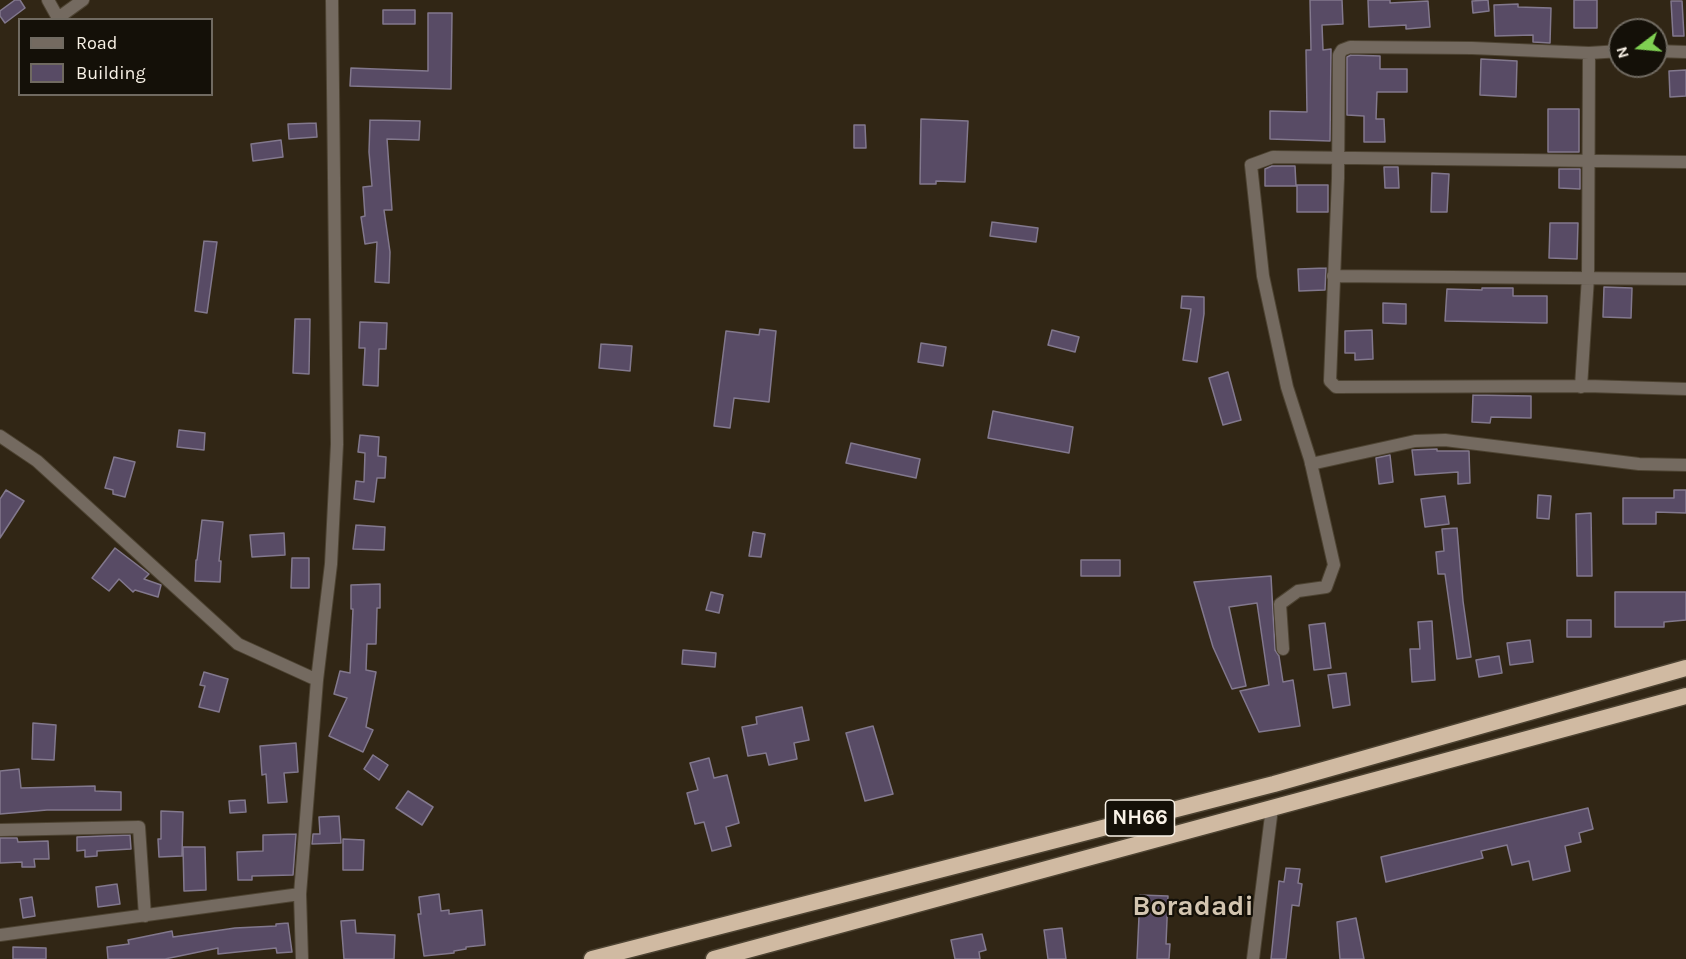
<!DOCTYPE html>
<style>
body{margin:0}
#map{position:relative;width:1686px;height:959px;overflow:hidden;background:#312615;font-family:Karla,sans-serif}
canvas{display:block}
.legend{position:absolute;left:18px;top:18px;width:195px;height:78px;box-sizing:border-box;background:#141008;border:2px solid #706a61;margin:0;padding:8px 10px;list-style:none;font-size:18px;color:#f9f2e7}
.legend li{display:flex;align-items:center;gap:12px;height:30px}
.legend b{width:30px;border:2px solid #706a61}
.north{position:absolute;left:1608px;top:18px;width:60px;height:60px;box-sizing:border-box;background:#141008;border:2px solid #706a61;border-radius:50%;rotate:254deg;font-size:16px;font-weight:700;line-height:24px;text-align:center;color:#f9f2e7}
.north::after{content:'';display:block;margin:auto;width:21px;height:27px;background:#7fd052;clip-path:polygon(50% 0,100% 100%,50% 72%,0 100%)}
</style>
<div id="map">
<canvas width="1686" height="959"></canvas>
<ul class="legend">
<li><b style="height:8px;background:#746a60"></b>Road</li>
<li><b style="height:16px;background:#584b65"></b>Building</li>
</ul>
<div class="north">N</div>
</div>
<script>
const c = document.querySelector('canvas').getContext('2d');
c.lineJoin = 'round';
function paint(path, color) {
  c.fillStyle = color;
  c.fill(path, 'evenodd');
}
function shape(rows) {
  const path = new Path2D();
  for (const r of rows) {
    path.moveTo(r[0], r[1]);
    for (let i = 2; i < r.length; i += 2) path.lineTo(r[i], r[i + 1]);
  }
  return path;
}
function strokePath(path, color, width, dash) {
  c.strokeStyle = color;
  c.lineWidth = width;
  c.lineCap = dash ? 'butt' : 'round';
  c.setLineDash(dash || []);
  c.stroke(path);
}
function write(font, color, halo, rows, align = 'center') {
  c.font = font + ' Karla,sans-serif';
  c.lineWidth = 4.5;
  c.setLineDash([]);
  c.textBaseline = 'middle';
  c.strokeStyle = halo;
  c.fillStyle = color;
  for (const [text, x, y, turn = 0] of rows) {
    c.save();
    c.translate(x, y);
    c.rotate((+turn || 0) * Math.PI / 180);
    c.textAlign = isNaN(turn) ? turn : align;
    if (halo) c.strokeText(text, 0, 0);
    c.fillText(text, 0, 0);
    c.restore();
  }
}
const building = shape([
 [15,0,20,0,25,8,5,23,0,16,0,11,15,0],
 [1310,0,1342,0,1343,24,1322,25,1323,50,1331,49,1330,141,1270,139,1270,111,1307,112,1306,50,1311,50,1310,0],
 [1368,0,1390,0,1390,3,1428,1,1430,27,1406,29,1406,25,1369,27,1368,0],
 [1488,0,1489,11,1473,13,1472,1,1488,0],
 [1574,0,1597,0,1597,28,1574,28,1574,0],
 [1671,1,1682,1,1684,36,1673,36,1671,1],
 [1518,4,1518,7,1551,8,1550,43,1533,42,1533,35,1495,36,1494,5,1518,4],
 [383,10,415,10,415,24,383,24,383,10],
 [428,13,452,13,451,89,350,86,351,68,428,71,428,13],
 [1351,55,1380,56,1380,69,1407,69,1407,92,1377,92,1376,119,1384,119,1385,142,1364,142,1364,116,1347,115,1347,57,1351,55],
 [1481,59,1517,61,1516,97,1480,95,1481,59],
 [1686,70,1686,96,1670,97,1669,71,1686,70],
 [1548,109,1579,109,1579,152,1548,152,1548,109],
 [921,119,968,121,965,182,936,181,936,184,920,184,921,119],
 [370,120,420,121,419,140,387,139,392,210,384,210,390,252,389,283,375,282,377,242,365,244,361,217,365,216,363,187,372,186,369,152,370,120],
 [316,123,317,137,289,139,288,124,316,123],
 [854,125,865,125,866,148,854,148,854,125],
 [281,140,283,157,253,161,251,144,281,140],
 [1272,166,1295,166,1296,186,1265,186,1265,169,1272,166],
 [1384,167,1398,167,1399,188,1385,188,1384,167],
 [1559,169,1580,169,1580,189,1559,188,1559,169],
 [1432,173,1449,174,1447,212,1431,212,1432,173],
 [1297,185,1328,185,1328,212,1297,212,1297,185],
 [992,222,1038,228,1036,242,990,236,992,222],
 [1550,223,1578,223,1577,259,1549,258,1550,223],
 [204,241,217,242,207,313,195,311,204,241],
 [1326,268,1325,290,1299,291,1298,269,1326,268],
 [1604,287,1632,288,1631,318,1603,317,1604,287],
 [1482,288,1513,288,1513,296,1547,296,1547,323,1445,321,1447,289,1482,290,1482,288],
 [1182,296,1204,297,1204,314,1197,362,1183,360,1191,309,1181,308,1182,296],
 [1383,303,1406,304,1406,324,1383,323,1383,303],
 [295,319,310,319,309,374,293,373,295,319],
 [360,322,387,323,386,349,379,349,378,386,363,385,365,348,359,348,360,322],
 [760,329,776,331,769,402,734,398,730,428,714,426,726,331,759,335,760,329],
 [1052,330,1079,337,1075,352,1048,345,1052,330],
 [1372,330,1373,359,1355,360,1355,353,1345,353,1345,331,1372,330],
 [921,343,946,347,943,366,918,362,921,343],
 [601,344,632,346,630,371,599,368,601,344],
 [1228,372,1241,420,1223,425,1209,378,1228,372],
 [1473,395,1531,396,1531,418,1491,417,1490,423,1472,422,1473,395],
 [993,411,1073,427,1069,453,988,438,993,411],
 [179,430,205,433,204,450,177,447,179,430],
 [360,435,379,437,378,456,386,457,385,478,377,478,374,502,354,499,356,481,364,482,365,453,358,452,360,435],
 [851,443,920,459,916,478,846,463,851,443],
 [1437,449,1437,451,1469,451,1470,483,1458,484,1458,472,1415,475,1412,450,1437,449],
 [1390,455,1393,482,1379,484,1376,458,1390,455],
 [114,457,135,462,125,497,113,494,113,490,105,488,114,457],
 [6,490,24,501,0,538,0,499,6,490],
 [1674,490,1686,490,1686,513,1656,512,1656,524,1623,524,1623,498,1674,498,1674,490],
 [1538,495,1551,496,1549,519,1537,518,1538,495],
 [1445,496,1449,524,1425,527,1421,499,1445,496],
 [1591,513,1592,576,1577,576,1576,514,1591,513],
 [202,520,223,522,219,561,221,561,220,582,195,581,196,560,197,560,202,520],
 [356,525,385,527,384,550,353,549,356,525],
 [1457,528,1463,601,1471,657,1457,659,1445,574,1438,574,1436,552,1444,551,1442,529,1457,528],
 [753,532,765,534,761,557,749,556,753,532],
 [284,533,285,555,252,557,250,535,284,533],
 [115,548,149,574,144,579,161,585,158,597,135,590,133,592,119,579,109,591,92,578,115,548],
 [292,558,309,558,309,588,291,588,292,558],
 [1081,560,1120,560,1120,576,1081,576,1081,560],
 [1271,576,1275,650,1279,656,1283,682,1293,680,1300,726,1259,732,1240,691,1269,685,1257,603,1229,607,1246,686,1232,689,1213,647,1194,582,1271,576],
 [380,584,380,608,377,608,376,644,367,644,366,670,376,672,366,727,373,730,363,752,329,736,347,698,334,694,340,671,350,673,353,609,351,609,351,585,380,584],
 [711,592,723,595,719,613,706,610,711,592],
 [1615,592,1686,592,1686,620,1664,622,1664,627,1615,627,1615,592],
 [1567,620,1591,620,1591,637,1567,637,1567,620],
 [1432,621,1435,680,1412,682,1410,649,1420,649,1418,622,1432,621],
 [1325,623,1331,668,1314,670,1309,625,1325,623],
 [1530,640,1533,662,1510,665,1507,643,1530,640],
 [683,650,716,653,715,667,682,664,683,650],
 [1499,656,1502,673,1479,677,1476,660,1499,656],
 [204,672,228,679,219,712,199,707,205,686,200,685,204,672],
 [1346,673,1350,705,1333,708,1328,675,1346,673],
 [802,707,809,740,794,743,797,759,769,765,766,753,748,756,742,727,757,724,756,717,802,707],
 [33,723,56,725,54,760,32,759,33,723],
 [873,726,893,794,865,801,846,733,873,726],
 [296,743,298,772,284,773,287,802,268,803,266,774,262,775,260,746,296,743],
 [373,755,388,765,379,780,364,769,373,755],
 [709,758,714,778,727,775,739,823,726,827,731,846,712,851,704,822,695,824,687,793,698,790,690,763,709,758],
 [19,769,21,788,95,786,95,791,121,792,121,810,47,810,0,814,0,771,19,769],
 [408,791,433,807,422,825,396,808,408,791],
 [245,800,246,812,230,813,229,801,245,800],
 [1588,808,1593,829,1579,833,1581,842,1565,846,1570,871,1533,880,1529,861,1512,865,1507,845,1481,851,1483,858,1386,882,1381,857,1588,808],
 [161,811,183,812,182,856,159,857,158,839,161,839,161,811],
 [339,816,341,843,312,844,313,834,320,834,319,817,339,816],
 [296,834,293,875,252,876,252,880,238,880,237,852,263,851,263,835,296,834],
 [130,835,131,849,97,851,97,856,85,857,85,850,77,851,77,837,130,835],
 [0,838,17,838,18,842,48,841,49,859,34,859,35,867,22,867,22,862,0,863,0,838],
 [343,839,364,840,363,870,343,870,343,839],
 [183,847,205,847,206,890,184,891,183,847],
 [1286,868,1300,869,1298,883,1302,884,1299,906,1292,905,1286,959,1271,959,1279,881,1284,882,1286,868],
 [117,884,120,904,98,907,96,887,117,884],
 [439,894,441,911,449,910,449,914,482,910,485,945,466,947,466,949,454,951,454,953,424,956,418,914,421,914,419,897,439,894],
 [1140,895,1168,896,1166,944,1170,944,1169,959,1137,959,1140,895],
 [32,897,35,916,23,918,20,899,32,897],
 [1356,918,1364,959,1340,959,1337,922,1356,918],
 [355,920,356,933,395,935,394,959,344,959,341,921,355,920],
 [288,923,292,952,277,953,276,948,218,954,218,948,165,959,108,959,107,947,129,944,128,940,172,931,173,937,235,928,276,926,276,924,288,923],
 [1062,928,1066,959,1048,959,1044,930,1062,928],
 [982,934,986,950,979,952,980,959,955,959,951,940,982,934],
 [13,947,46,948,46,959,13,959,13,947]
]);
paint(building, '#584b65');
strokePath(building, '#82788d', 1.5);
const minor = shape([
 [48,0,58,18,83,0],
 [1620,51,1589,53,1472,48,1350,47,1342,50,1339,55,1338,178,1330,381,1336,387,1587,386,1686,389],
 [1656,51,1686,52],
 [1333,276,1686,279],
 [1581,387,1588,277,1589,53],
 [0,436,37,461,238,644,317,680],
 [1311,464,1415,441,1445,440,1639,464,1686,465],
 [1283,649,1280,604,1298,591,1326,587,1334,565,1310,459,1287,387,1263,276,1251,165,1273,157,1686,162],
 [0,830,139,827,145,916],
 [0,935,300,894],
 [302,959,300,894,317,680,331,564,337,444,332,0],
 [1253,959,1272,808]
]);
const trunk = shape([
 [592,959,1274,784,1686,668],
 [714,959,1686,696]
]);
strokePath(minor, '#4d4332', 14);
strokePath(trunk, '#4d4332', 19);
strokePath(minor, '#746a60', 12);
strokePath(trunk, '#d0baa2', 16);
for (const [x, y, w] of [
 [1140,818,69]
]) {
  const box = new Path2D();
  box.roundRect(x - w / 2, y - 18, w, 36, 4.5);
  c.fillStyle = '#141008';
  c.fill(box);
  strokePath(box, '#f9f2e7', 1.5);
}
write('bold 21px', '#f9f2e7', null, [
 ["NH66",1140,818]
]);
write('bold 28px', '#d3c5b0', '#141008', [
 ["Boradadi",1193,907]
]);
</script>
